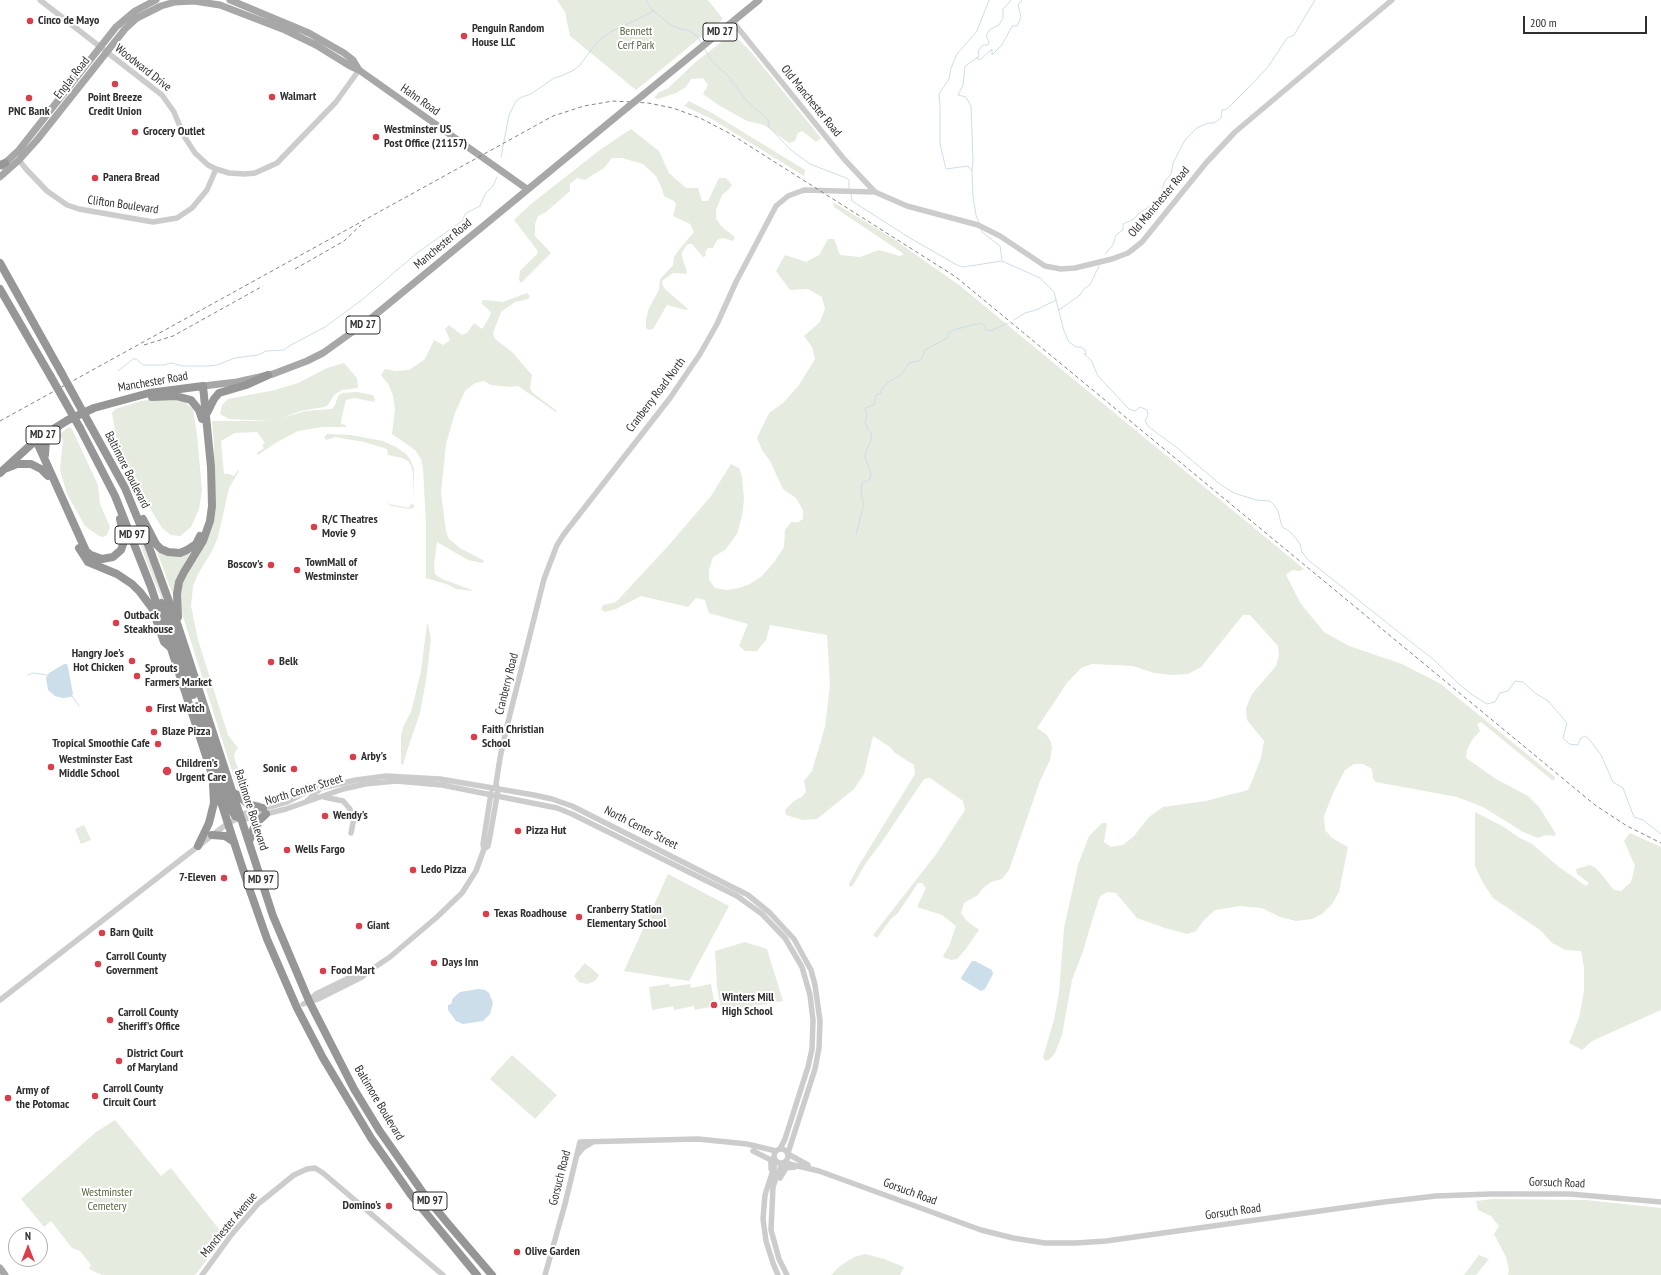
<!DOCTYPE html>
<meta charset="utf-8">
<style>
body{margin:0}
#map{position:relative;width:1661px;height:1275px;overflow:hidden;background:#fff;font-family:"PT Sans Narrow",sans-serif}
canvas{display:block}
.north{position:absolute;left:8px;top:1227px;width:40px;height:40px;box-sizing:border-box;background:#fff;border:1px solid #acacac;border-radius:50%;rotate:0deg;font-size:11px;font-weight:700;line-height:16px;text-align:center;color:#2f2f2f}
.north::after{content:'';display:block;margin:auto;width:14px;height:18px;background:#d93e4a;clip-path:polygon(50% 0,100% 100%,50% 72%,0 100%)}
.scale{position:absolute;left:1523px;top:16px;width:124px;height:18px;box-sizing:border-box;border:2px solid #2f2f2f;border-top:0;padding-left:5px;font-size:12px;line-height:14px;white-space:nowrap;color:#2f2f2f;-webkit-text-stroke:3px #fff;paint-order:stroke}
</style>
<div id="map">
<canvas width="1661" height="1275"></canvas>
<div class="north">N</div>
<div class="scale">200 m</div>
</div>
<script>
const c = document.querySelector('canvas').getContext('2d');
c.lineJoin = 'round';
function paint(path, color) {
  c.fillStyle = color;
  c.fill(path, 'evenodd');
}
function shape(rows) {
  const path = new Path2D();
  for (const r of rows) {
    if (r.length === 3) {
      path.moveTo(r[0] + r[2], r[1]);
      path.arc(r[0], r[1], r[2], 0, 2 * Math.PI);
      continue;
    }
    path.moveTo(r[0], r[1]);
    for (let i = 2; i < r.length; i += 2) path.lineTo(r[i], r[i + 1]);
  }
  return path;
}
function strokePath(path, color, width, dash) {
  c.strokeStyle = color;
  c.lineWidth = width;
  c.lineCap = dash ? 'butt' : 'round';
  c.setLineDash(dash || []);
  c.stroke(path);
}
function write(font, color, halo, rows, align = 'center') {
  c.font = font + ' "PT Sans Narrow",sans-serif';
  c.lineWidth = 4;
  c.setLineDash([]);
  c.textBaseline = 'middle';
  c.strokeStyle = halo;
  c.fillStyle = color;
  for (const [text, x, y, turn = 0] of rows) {
    c.save();
    c.translate(x, y);
    c.rotate((+turn || 0) * Math.PI / 180);
    c.textAlign = isNaN(turn) ? turn : align;
    if (halo) c.strokeText(text, 0, 0);
    c.fillText(text, 0, 0);
    c.restore();
  }
}
paint(shape([
 [557,0,708,0,723,19,636,90,570,36,565,12],
 [730,35,736,37,751,52,821,138,816,142,802,131,798,133,795,141,789,143,764,125,747,121,720,106,703,94,708,85,703,78,691,79,686,87,676,93,658,99,654,98,659,92,667,89,697,61],
 [689,101,712,113,805,170,804,176,712,119,684,106],
 [631,129,659,151,669,173,686,188,698,188,702,201,708,201,719,178,726,178,732,185,729,189,722,195,716,210,716,219,723,228,735,237,733,241,723,238,717,240,713,248,708,248,705,252,706,256,703,257,692,244,688,244,682,252,682,257,687,272,687,274,673,273,662,281,663,286,666,290,688,309,686,310,667,305,653,329,649,330,646,328,646,319,649,308,659,290,660,279,673,265,674,257,678,251,694,232,690,224,673,216,676,204,674,201,664,196,662,189,656,176,643,164,622,158,612,158,604,168,585,180,577,178,570,184,570,191,546,212,538,216,535,224,535,236,551,253,521,283,519,280,520,271,537,254,538,251,514,220,531,204,601,149],
 [833,203,836,204,892,238,959,285,1304,569,1300,571,1292,570,1286,575,1301,604,1324,632,1349,646,1402,664,1441,684,1555,777,1555,780,1552,780,1481,722,1477,724,1480,731,1472,740,1467,750,1466,758,1496,779,1528,796,1539,807,1556,834,1554,836,1546,835,1538,838,1523,832,1483,807,1457,797,1376,782,1373,779,1372,769,1363,764,1354,764,1345,770,1334,791,1324,816,1325,830,1332,838,1348,847,1339,892,1332,904,1322,914,1312,919,1296,921,1280,917,1262,908,1240,906,1215,910,1204,920,1196,931,1187,934,1165,928,1137,918,1116,893,1108,892,1100,896,1095,911,1083,951,1072,980,1062,1035,1055,1053,1050,1059,1045,1061,1043,1057,1054,1020,1059,993,1064,928,1078,865,1089,836,1102,823,1107,823,1104,842,1111,847,1123,845,1134,836,1149,817,1163,807,1206,801,1248,790,1253,779,1261,758,1264,741,1247,720,1246,708,1252,694,1276,666,1279,655,1278,646,1250,615,1243,615,1201,667,1188,674,1172,675,1154,673,1133,666,1092,664,1081,668,1067,683,1037,728,1046,734,1051,742,1052,748,1050,760,1040,781,1009,870,1002,879,991,882,983,888,978,895,964,903,961,913,967,921,979,930,965,950,957,959,951,960,945,958,943,956,949,946,956,926,942,915,917,907,926,888,922,883,918,883,898,913,891,919,877,938,873,935,937,853,965,810,963,801,930,778,924,779,881,843,866,863,853,885,850,887,849,884,859,865,915,774,914,765,895,753,890,747,873,736,864,774,854,789,817,819,803,820,786,815,785,810,794,801,803,796,806,791,804,781,812,771,825,727,830,685,827,635,770,625,766,640,757,651,745,651,739,646,748,624,709,613,705,600,696,598,688,607,641,596,616,609,605,612,601,609,603,605,616,602,669,545,711,496,731,464,739,468,742,477,744,499,742,516,737,534,725,550,713,557,709,570,709,580,715,588,727,590,739,588,750,584,762,576,775,561,784,547,785,530,791,522,798,522,803,519,803,510,796,498,783,489,770,461,762,450,757,438,769,413,783,403,799,385,815,359,812,347,804,336,820,322,825,309,822,297,808,289,790,290,776,271,785,255,806,262,819,255,828,239,834,239,840,255,860,257,879,250,900,256,904,254,834,207],
 [527,293,530,296,528,299,515,302,501,312,493,333,495,339,512,352,532,375,530,389,533,393,557,411,556,412,518,386,510,387,491,385,484,381,475,383,465,391,455,413,446,444,441,492,446,531,449,539,460,548,483,560,484,562,482,563,468,560,437,542,434,565,435,574,442,579,472,590,472,591,456,589,449,585,426,578,426,524,423,468,421,459,415,450,392,434,395,410,393,395,388,384,381,375,385,369,395,371,409,370,425,359,434,340,443,345,450,340,445,329,449,325,462,335,467,333,474,323,482,329,489,318,491,312,482,304,482,301,484,300,503,302],
 [344,363,357,378,358,388,342,390,334,395,328,405,324,407,300,411,282,418,305,411,332,409,335,405,338,396,342,393,357,392,373,395,375,400,374,402,355,398,346,400,341,420,341,424,346,425,346,427,322,427,298,431,277,442,258,455,257,453,264,448,262,445,265,443,257,432,235,433,221,441,224,474,229,474,234,476,238,470,239,471,229,488,218,537,212,551,198,574,193,586,191,606,198,640,228,735,238,748,234,754,235,760,250,801,261,802,285,794,286,792,308,783,309,785,291,794,259,803,253,803,239,793,180,607,179,591,187,570,202,547,213,475,214,445,212,421,274,421,229,419,220,414,222,405,228,399,275,390,298,383,327,368],
 [163,398,183,401,193,409,197,434,202,491,199,509,191,527,180,536,171,535,162,528,120,459,112,413,115,409,141,401],
 [69,427,72,429,98,485,100,504,110,527,107,535,103,537,99,536,85,526,67,494,60,470,63,439,57,436],
 [327,434,351,435,383,441,396,447,406,454,410,459,414,469,414,508,409,509,391,506,389,505,388,503,389,501,389,504,409,508,410,505,414,504,413,473,411,466,408,461,402,458,388,455,387,449,364,442,335,437,326,440,324,437],
 [144,542,157,574,169,616,153,578,140,544],
 [156,549,162,551,193,549,173,595],
 [427,624,428,624,431,640,426,680,420,713,408,748,403,765,401,764,401,736,403,727,411,712,421,671],
 [1475,812,1504,827,1518,837,1532,844,1559,867,1586,886,1589,883,1577,874,1576,869,1590,865,1596,868,1614,890,1621,891,1631,882,1635,866,1624,841,1630,833,1661,847,1661,1010,1592,1041,1582,1050,1569,1043,1579,1018,1584,991,1584,967,1581,951,1566,950,1552,943,1540,930,1493,898,1483,883,1475,866],
 [84,825,91,840,81,844,75,829],
 [668,874,729,906,689,981,624,971],
 [745,942,767,949,783,1001,726,1011,721,1008,717,987,715,951],
 [585,963,599,975,595,981,587,984,579,982,574,976],
 [669,984,670,987,690,984,691,988,711,984,715,1006,695,1010,694,1006,674,1010,673,1006,652,1010,649,987],
 [512,1055,557,1095,535,1119,490,1079],
 [115,1120,161,1176,171,1168,225,1237,195,1275,102,1275,89,1269,91,1265,80,1251,72,1248,51,1221,44,1227,21,1199,96,1132],
 [1493,1199,1586,1200,1661,1208,1661,1275,1508,1275,1509,1270,1506,1257,1494,1234,1499,1226,1491,1216,1478,1210,1476,1201],
 [865,1254,884,1259,904,1267,900,1275,831,1275,840,1266,854,1257],
 [1479,1255,1489,1259,1476,1275,1464,1275]
]), '#e5ebde');
paint(shape([
 [64,664,67,664,68,667,73,694,71,697,63,698,55,696,48,690,46,678,49,673],
 [972,961,975,961,992,970,993,974,985,989,981,991,961,979,962,976],
 [478,989,485,990,489,993,493,1003,490,1014,483,1021,463,1024,456,1021,448,1010,448,1005,451,1004,453,998,460,992]
]), '#cbdee9');
strokePath(shape([
 [646,0,651,9,671,25,680,29,688,30,698,37,701,43],
 [704,48,711,60,729,77,745,99,768,120,769,127,791,150,810,164,846,178,849,180,849,189],
 [977,58,980,60,992,49,992,55,1002,45,1012,26,1017,26,1021,17,1018,5,1022,0],
 [501,157,509,115,516,101,522,97,531,94,554,78,561,76,574,70,580,65,597,42,612,31,617,29,654,11],
 [972,171,973,161,971,106,966,97,958,95,963,85,965,66,977,58,979,56,978,51,983,45,988,45,989,41,986,36,989,30,999,25,1003,18,1003,9,1011,0],
 [851,194,852,201,910,238,957,265,963,267,1002,261,1040,278,1054,292,1064,331,1069,342,1076,347,1081,347,1085,350,1086,354,1084,354,1091,360,1098,376,1129,409,1135,411,1140,407,1147,410,1148,415,1145,421,1149,427,1176,447,1221,485,1234,493,1256,500,1270,501,1274,505,1278,511,1282,527,1289,531,1294,536,1300,544,1302,552,1307,559,1411,642,1433,659,1459,684,1471,694,1487,704,1495,702,1500,693,1508,691,1515,681,1523,682,1535,693,1548,701,1567,723,1563,738,1569,744,1578,745,1580,739,1585,736,1589,739,1601,755,1613,782,1623,788,1634,817,1643,820,1661,834],
 [979,223,976,215,973,197,972,171,968,166,946,169,940,144,940,107,939,94,949,79,951,68,957,54,977,31,989,0],
 [981,228,982,232,1000,246,1002,260],
 [1105,254,1113,245,1116,235,1123,230,1123,224,1134,219,1138,214,1158,201,1165,181,1171,174,1173,163,1185,140,1197,128,1208,123,1214,123,1221,118,1222,110,1227,109,1250,86,1268,67,1287,38,1294,35,1315,0],
 [1059,310,1080,295,1085,288,1090,285,1099,266],
 [1014,320,1025,313,1036,310,1056,300],
 [118,371,133,359,136,359,143,365,164,365,171,363,183,366,208,366,217,365,235,358,258,355,266,351,284,350,289,346,325,327,363,299,417,253,462,221,466,213,480,206,485,194,493,186,497,177],
 [856,535,863,507,863,500,861,495,862,483,870,479,871,473,865,458,866,451,872,438,871,433,867,428,865,422,867,415,865,408,874,405,876,395,881,393,881,390,888,382,899,376,904,371,909,363,919,361,922,358,925,350,947,338,949,332,957,329,981,323,984,325,986,330,990,331,1008,323],
 [28,675,33,673,47,675],
 [72,696,79,706]
]), '#cbdee9', 1);
strokePath(shape([
 [40,0,162,95,174,112,184,136,195,153,208,165,216,169,229,173,245,174,255,173,277,163,336,102,359,70],
 [733,22,844,159,875,192,907,206,978,225,1000,236,1045,266,1061,269,1075,268,1112,259,1128,253,1142,242,1206,163,1235,132,1392,0],
 [19,160,26,169,47,191,67,205,79,209,153,222,177,218,192,208,207,190,216,169],
 [324,797,343,801,350,809,354,818,351,833],
 [307,801,321,788],
 [240,818,245,819,286,809,343,789,365,784,396,781,442,785,557,808,572,814,737,896,762,914,785,938,802,967,810,995,813,1020,812,1049,808,1067,785,1139,780,1149],
 [484,849,488,846,490,836,497,796,498,790,496,784,500,758,507,726,544,579,557,545,564,534,670,398,700,354,717,324,736,282,776,206,788,196,804,190,875,192],
 [0,1000,228,823,240,818,243,814,287,802,308,791,356,780,386,776,440,779,534,795,552,799,572,806,748,895,770,913,794,939,811,970,815,985,820,1021,819,1048,815,1069,788,1153],
 [309,1001,316,994,357,974,366,973],
 [303,1004,318,999,362,977,366,973,390,957,437,917,462,893,476,871,484,849,483,844,491,793],
 [781,1156,7],
 [753,1151,771,1160,771,1169],
 [578,1154,583,1148,593,1142],
 [788,1154,808,1165],
 [776,1161,765,1195,763,1219,766,1241,773,1263,778,1275],
 [783,1163,778,1172,773,1187,771,1230,779,1259,787,1275],
 [785,1163,819,1171,981,1230,1013,1238,1045,1243,1076,1243,1106,1241,1384,1202,1436,1196,1490,1194,1570,1194,1661,1202],
 [780,1178,786,1168,795,1167],
 [202,1275,232,1234,258,1204,294,1175,307,1169,315,1168,323,1173,443,1275],
 [545,1275,565,1204,580,1142,698,1139,747,1144,776,1151]
]), '#ccc', 5.5);
strokePath(shape([
 [230,0,309,33,344,53,353,60,359,70],
 [643,95,759,0],
 [2,166,19,150,116,27,135,11,156,0],
 [0,177,19,160,37,140,125,29,137,18,161,6,175,2,194,1,220,5,285,30,316,45,350,66,359,70,527,189],
 [203,386,237,382,273,374,307,361,323,353,369,320,628,107],
 [0,1268,5,1275]
]), '#a7a7a7', 7);
strokePath(shape([
 [0,165,5,163],
 [0,263,61,372],
 [0,289,51,377],
 [152,397,176,396,191,400,199,410,202,419],
 [207,413,214,399,219,393,246,385,268,375],
 [89,423,125,488,146,539,178,626,273,916,309,1001,354,1089,379,1130,426,1197,450,1226,492,1275],
 [80,428,115,496,151,587,248,885,267,939,297,1008,323,1058,371,1138,411,1195,477,1275],
 [36,440,86,551,91,555,102,559,113,557,121,550,125,539,120,519],
 [45,455,46,440,54,432],
 [7,468,17,464,31,464,41,469,48,476],
 [0,473,36,440,68,420,94,408,149,393,203,386,211,467,212,506,210,521,203,541,184,572,179,582,177,594,178,617],
 [143,519,156,544,161,549,168,552,180,553,187,550,196,544,200,536],
 [79,548,88,562,117,574,132,584,140,592,152,608,164,642,171,648],
 [161,603,169,618,193,695],
 [197,706,229,806,235,816,240,818],
 [232,792,239,796,248,804,263,808],
 [212,835,225,836,234,842],
 [249,842,255,824,266,814],
 [198,846,209,823,214,803,213,785]
]), '#969696', 8);
strokePath(shape([
 [295,269,344,241,361,225],
 [144,345,173,336,263,286],
 [0,421,553,116,584,106,613,101,648,103,673,108,700,118,729,133,956,277,1595,805,1627,826,1661,843]
]), '#848484', 1, [4, 3]);
strokePath(shape([
 [628,107,643,95]
]), '#a7a7a7', 7);
strokePath(shape([
 [61,372,89,423],
 [51,377,80,428]
]), '#969696', 8);
for (const [x, y, r, color] of [
 [30,21,4,"#d93e4a"],
 [464,36,4,"#d93e4a"],
 [115,84,4,"#d93e4a"],
 [272,97,4,"#d93e4a"],
 [29,98,4,"#d93e4a"],
 [135,132,4,"#d93e4a"],
 [376,137,4,"#d93e4a"],
 [95,178,4,"#d93e4a"],
 [314,527,4,"#d93e4a"],
 [271,565,4,"#d93e4a"],
 [297,570,4,"#d93e4a"],
 [116,623,4,"#d93e4a"],
 [132,661,4,"#d93e4a"],
 [271,662,4,"#d93e4a"],
 [137,676,4,"#d93e4a"],
 [149,709,4,"#d93e4a"],
 [154,732,4,"#d93e4a"],
 [474,737,4,"#d93e4a"],
 [158,744,4,"#d93e4a"],
 [353,757,4,"#d93e4a"],
 [51,767,4,"#d93e4a"],
 [294,769,4,"#d93e4a"],
 [167,771,5,"#d93e4a"],
 [325,816,4,"#d93e4a"],
 [518,831,4,"#d93e4a"],
 [287,850,4,"#d93e4a"],
 [413,870,4,"#d93e4a"],
 [224,878,4,"#d93e4a"],
 [486,914,4,"#d93e4a"],
 [579,917,4,"#d93e4a"],
 [359,926,4,"#d93e4a"],
 [102,933,4,"#d93e4a"],
 [434,963,4,"#d93e4a"],
 [98,964,4,"#d93e4a"],
 [323,971,4,"#d93e4a"],
 [714,1005,4,"#d93e4a"],
 [110,1020,4,"#d93e4a"],
 [119,1061,4,"#d93e4a"],
 [95,1096,4,"#d93e4a"],
 [8,1098,4,"#d93e4a"],
 [389,1206,4,"#d93e4a"],
 [517,1252,4,"#d93e4a"]
]) {
  const dot = new Path2D();
  dot.arc(x, y, r, 0, 2 * Math.PI);
  c.fillStyle = color;
  c.fill(dot);
  strokePath(dot, '#fff', 1.5);
}
for (const [x, y, w] of [
 [720,32,34],
 [363,325,34],
 [43,435,34],
 [132,535,34],
 [261,880,34],
 [430,1201,34]
]) {
  const box = new Path2D();
  box.roundRect(x - w / 2, y - 9, w, 18, 3);
  c.fillStyle = '#fff';
  c.fill(box);
  strokePath(box, '#2f2f2f', 1);
}
write('bold 11px', '#2f2f2f', null, [
 ["MD 27",720,32],
 ["MD 27",363,325],
 ["MD 27",43,435],
 ["MD 97",132,535],
 ["MD 97",261,880],
 ["MD 97",430,1201]
]);
write('bold 12px', '#2f2f2f', '#fff', [
 ["Cinco de Mayo",38,21],
 ["Penguin Random",472,29],
 ["House LLC",472,43],
 ["Walmart",280,97],
 ["Point Breeze",115,98,"center"],
 ["Credit Union",115,112,"center"],
 ["PNC Bank",29,112,"center"],
 ["Westminster US",384,130],
 ["Post Office (21157)",384,144],
 ["Grocery Outlet",143,132],
 ["Panera Bread",103,178],
 ["R/C Theatres",322,520],
 ["Movie 9",322,534],
 ["TownMall of",305,563],
 ["Westminster",305,577],
 ["Boscov's",263,565,"right"],
 ["Outback",124,616],
 ["Steakhouse",124,630],
 ["Hangry Joe's",124,654,"right"],
 ["Hot Chicken",124,668,"right"],
 ["Belk",279,662],
 ["Sprouts",145,669],
 ["Farmers Market",145,683],
 ["First Watch",157,709],
 ["Faith Christian",482,730],
 ["School",482,744],
 ["Blaze Pizza",162,732],
 ["Tropical Smoothie Cafe",150,744,"right"],
 ["Arby's",361,757],
 ["Westminster East",59,760],
 ["Middle School",59,774],
 ["Children’s",176,764],
 ["Urgent Care",176,778],
 ["Sonic",286,769,"right"],
 ["Wendy's",333,816],
 ["Pizza Hut",526,831],
 ["Wells Fargo",295,850],
 ["Ledo Pizza",421,870],
 ["7-Eleven",216,878,"right"],
 ["Cranberry Station",587,910],
 ["Elementary School",587,924],
 ["Texas Roadhouse",494,914],
 ["Giant",367,926],
 ["Barn Quilt",110,933],
 ["Carroll County",106,957],
 ["Government",106,971],
 ["Days Inn",442,963],
 ["Food Mart",331,971],
 ["Winters Mill",722,998],
 ["High School",722,1012],
 ["Carroll County",118,1013],
 ["Sheriff's Office",118,1027],
 ["District Court",127,1054],
 ["of Maryland",127,1068],
 ["Carroll County",103,1089],
 ["Circuit Court",103,1103],
 ["Army of",16,1091],
 ["the Potomac",16,1105],
 ["Domino's",381,1206,"right"],
 ["Olive Garden",525,1252]
], 'left');
write('12px', '#52683f', '#fff', [
 ["Bennett",636,32],
 ["Cerf Park",636,46],
 ["Westminster",107,1193],
 ["Cemetery",107,1207]
]);
write('12px', '#2f2f2f', '#fff', [
 ["Woodward Drive",143,68,38],
 ["Englar Road",72,78,-52],
 ["Hahn Road",420,100,35],
 ["Old Manchester Road",811,101,51],
 ["Old Manchester Road",1159,202,-50],
 ["Clifton Boulevard",123,205,8],
 ["Manchester Road",443,244,-40],
 ["Manchester Road",153,382,-10],
 ["Cranberry Road North",656,395,-53],
 ["Baltimore Boulevard",127,470,63],
 ["Cranberry Road",507,684,-76],
 ["North Center Street",304,790,-17],
 ["Baltimore Boulevard",251,810,72],
 ["North Center Street",641,828,27],
 ["Baltimore Boulevard",379,1103,59],
 ["Gorsuch Road",560,1178,-76],
 ["Gorsuch Road",1557,1183,2],
 ["Gorsuch Road",910,1192,20],
 ["Gorsuch Road",1233,1212,-8],
 ["Manchester Avenue",229,1225,-50]
]);
</script>
